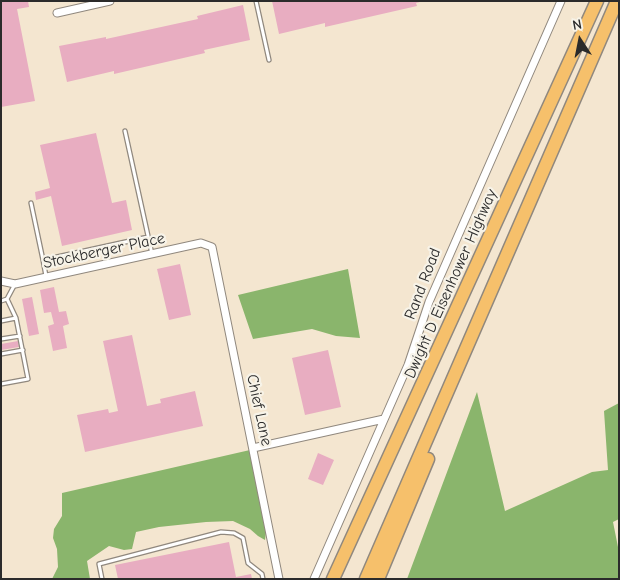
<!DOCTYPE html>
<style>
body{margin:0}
#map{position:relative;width:620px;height:580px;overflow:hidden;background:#f4e6d0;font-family:"Comic Neue",sans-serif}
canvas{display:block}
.frame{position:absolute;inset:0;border:2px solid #2b2b2b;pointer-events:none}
.north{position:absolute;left:555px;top:15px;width:50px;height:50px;-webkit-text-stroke:4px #f7f3e8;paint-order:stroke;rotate:349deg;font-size:14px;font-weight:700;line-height:20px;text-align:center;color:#2b2b2b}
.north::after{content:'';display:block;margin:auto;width:18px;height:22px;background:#2b2b2b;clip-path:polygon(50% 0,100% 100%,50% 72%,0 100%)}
</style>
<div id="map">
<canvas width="620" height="580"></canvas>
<div class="frame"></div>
<div class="north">N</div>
</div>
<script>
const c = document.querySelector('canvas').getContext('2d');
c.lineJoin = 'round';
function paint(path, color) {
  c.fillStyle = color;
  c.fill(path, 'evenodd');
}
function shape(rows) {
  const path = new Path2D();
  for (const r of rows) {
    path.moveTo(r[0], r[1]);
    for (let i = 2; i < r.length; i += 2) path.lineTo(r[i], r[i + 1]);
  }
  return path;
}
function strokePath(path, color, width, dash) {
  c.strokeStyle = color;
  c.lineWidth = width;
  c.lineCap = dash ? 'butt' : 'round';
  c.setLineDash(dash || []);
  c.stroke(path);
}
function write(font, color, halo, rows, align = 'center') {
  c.font = font + ' "Comic Neue",sans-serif';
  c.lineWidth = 4.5;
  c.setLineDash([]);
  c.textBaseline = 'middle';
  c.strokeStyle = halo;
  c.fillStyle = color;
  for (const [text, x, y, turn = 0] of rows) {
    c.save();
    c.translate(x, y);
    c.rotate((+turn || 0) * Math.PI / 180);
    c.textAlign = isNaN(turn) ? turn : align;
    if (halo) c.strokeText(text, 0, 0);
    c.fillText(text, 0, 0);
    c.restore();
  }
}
paint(shape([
 [348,269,360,338,336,336,312,329,253,339,238,295],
 [477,392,505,511,592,472,608,470,604,411,619,403,619,519,613,522,619,552,619,579,407,579],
 [250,450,266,532,265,540,258,536,250,529,233,521,206,522,159,527,136,532,132,549,124,550,109,546,87,561,90,579,52,579,58,567,57,549,53,538,54,529,62,516,62,493]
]), '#8ab56c');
paint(shape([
 [1,1,28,1,29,7,17,9,35,101,1,107],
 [272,1,420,1,420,2,416,3,417,6,325,27,325,23,279,34],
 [243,5,250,40,204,50,205,53,114,74,114,71,67,82,59,46,106,37,106,39,198,19,197,16],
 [96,133,112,203,126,200,132,230,62,246,51,196,36,200,35,192,50,188,40,145],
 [180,264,191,315,169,320,157,269],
 [54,287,59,312,66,311,69,324,63,326,67,348,53,351,48,326,54,324,51,312,44,313,40,290],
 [32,297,39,334,29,336,22,299],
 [132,335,147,406,161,403,160,399,195,391,203,426,85,452,77,415,108,409,109,413,118,411,103,341],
 [18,341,19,347,1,350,1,344],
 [328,350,341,407,305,415,292,358],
 [318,453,334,460,323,485,308,479],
 [229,542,236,577,251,574,252,579,118,579,115,565]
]), '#e8adc1');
const service = shape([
 [256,1,269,60],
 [125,131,152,254],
 [31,203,43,260],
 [46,276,43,260,148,237],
 [7,299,16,318],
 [1,301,7,299,15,284],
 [1,321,16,318,28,379,1,384],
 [1,339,20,336],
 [1,354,23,350],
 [102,579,99,564,221,532,234,533,243,538,248,563,262,574,263,579]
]);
const minor = shape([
 [57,13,110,1],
 [1,281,15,284,201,243,212,247,279,579],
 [253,448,384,419],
 [314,579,408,365,429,302,561,1]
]);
const motorway = shape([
 [333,579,597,1],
 [366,579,617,1],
 [378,579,428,459]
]);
strokePath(service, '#90887e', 5.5);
strokePath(minor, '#90887e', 9);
strokePath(motorway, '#90887e', 15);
strokePath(service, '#fff', 3);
strokePath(minor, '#fff', 7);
strokePath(motorway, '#f6c06b', 12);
write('16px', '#2b2b2b', '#f7f3e8', [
 ["Stockberger Place",104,251,-12],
 ["Rand Road",423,284,-69],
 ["Dwight D Eisenhower Highway",451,284,-66],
 ["Chief Lane",259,410,78]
]);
</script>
